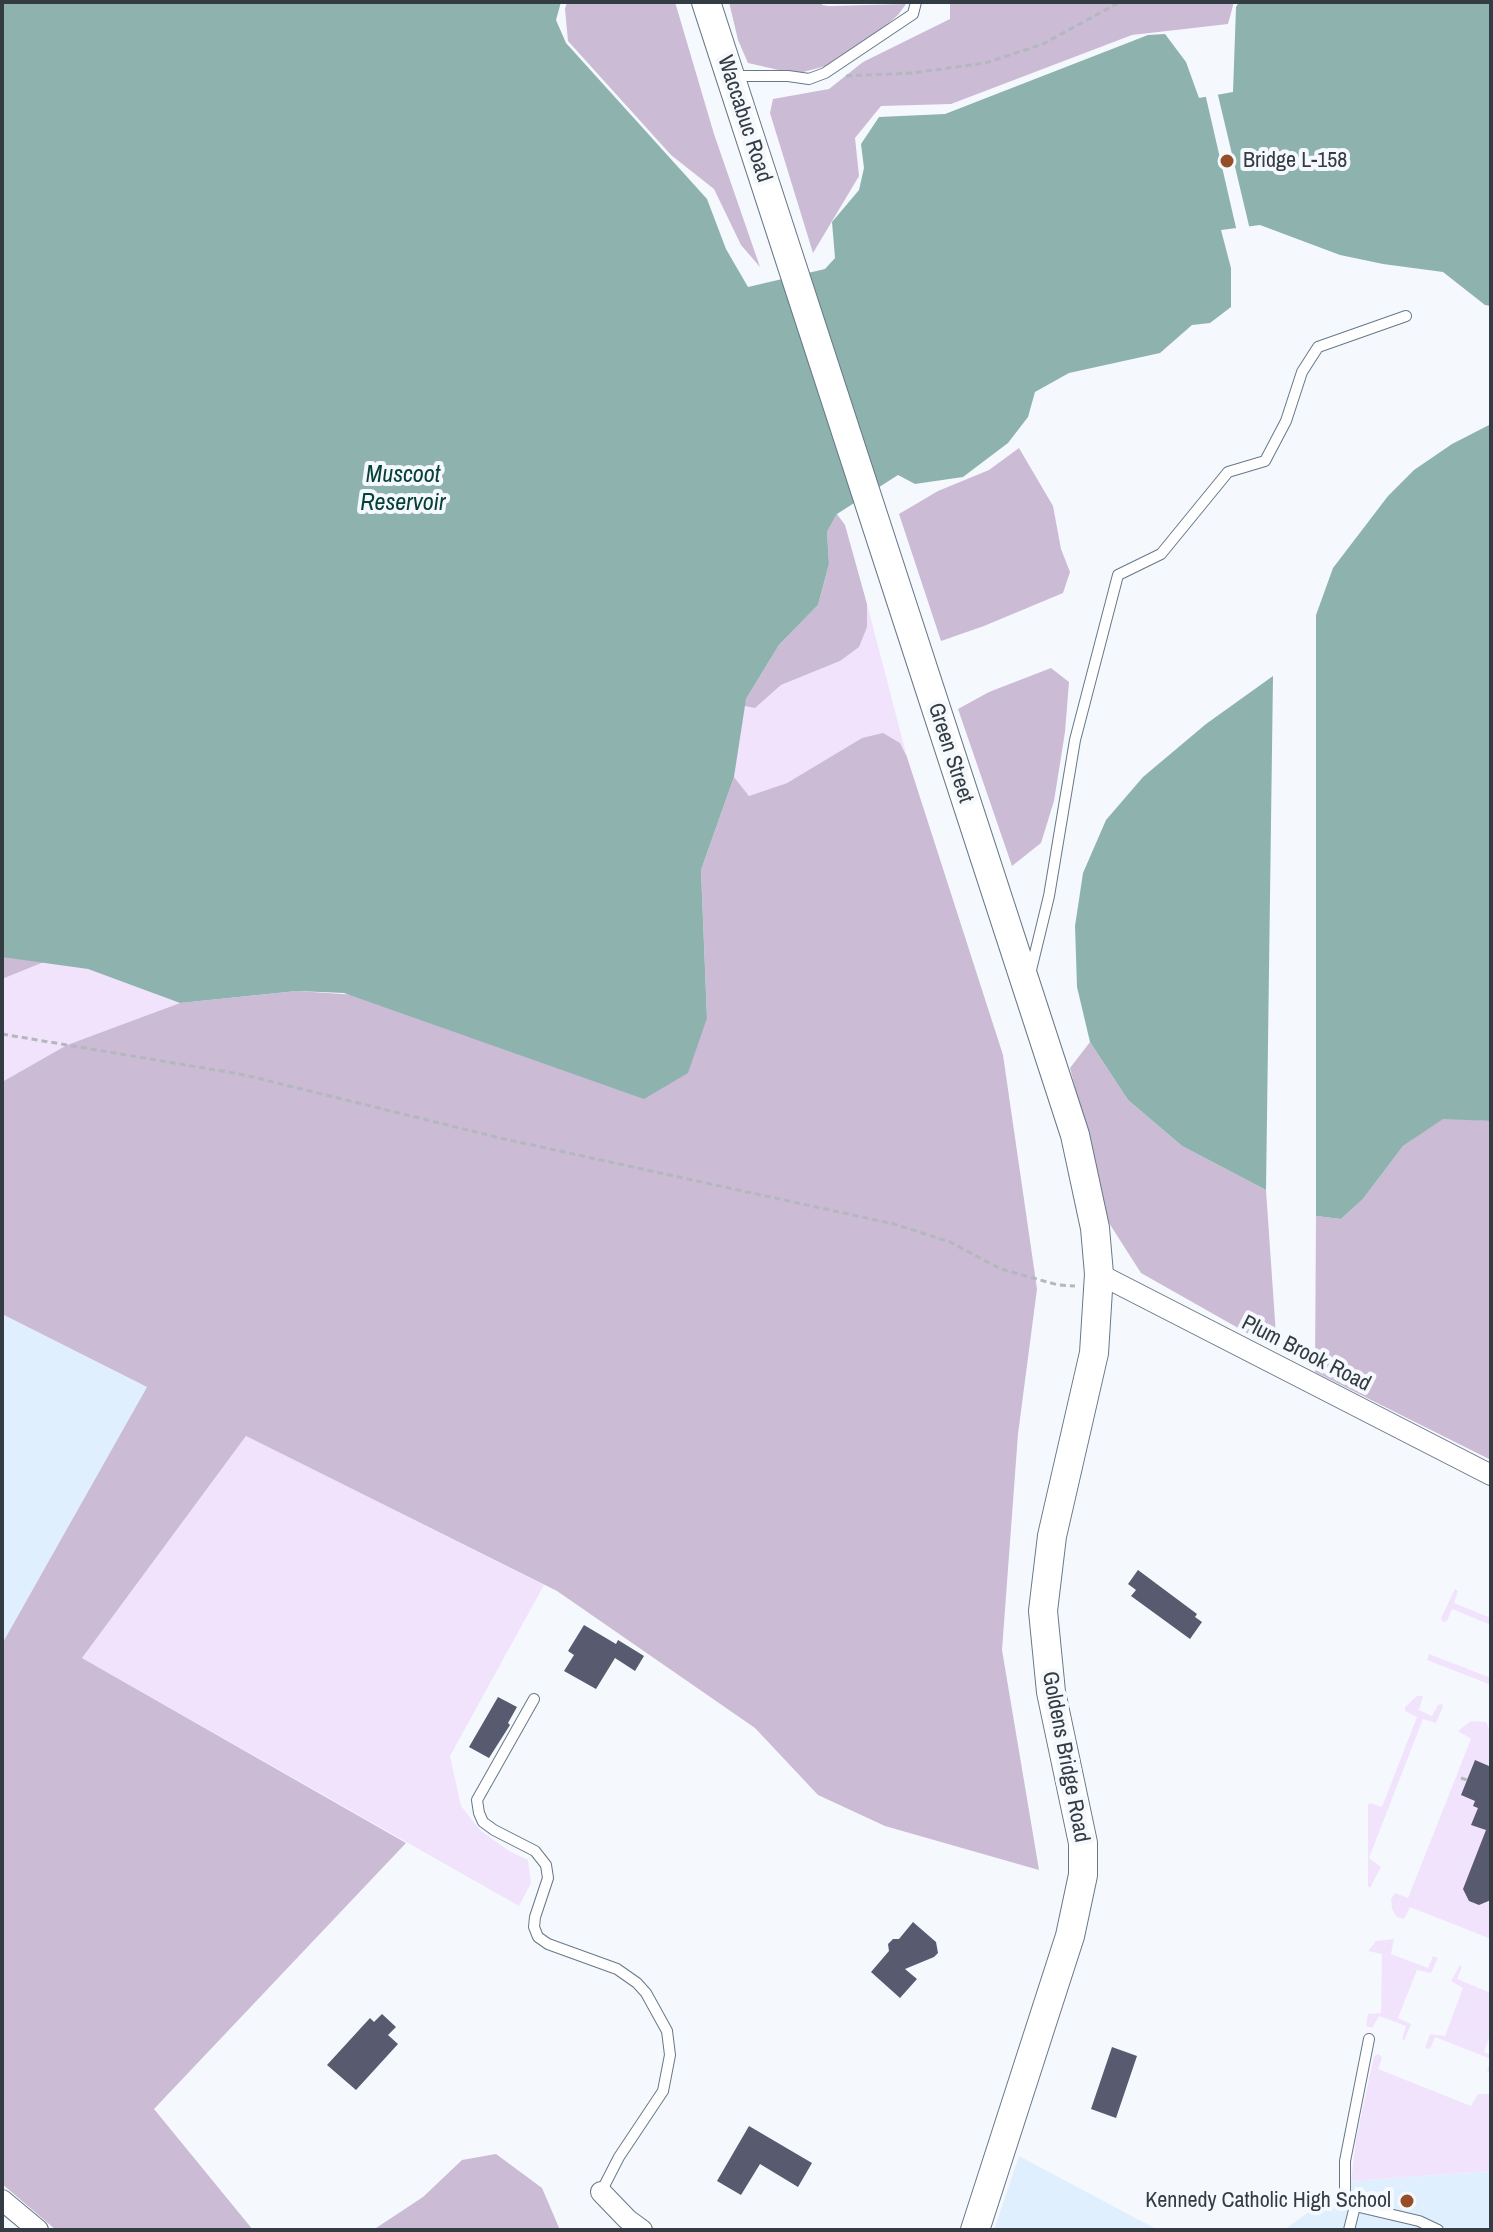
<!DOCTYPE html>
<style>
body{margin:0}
#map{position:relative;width:1493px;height:2232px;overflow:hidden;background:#f5f9fd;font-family:"Archivo Narrow",sans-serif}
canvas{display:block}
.frame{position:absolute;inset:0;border:4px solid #343c43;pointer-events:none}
</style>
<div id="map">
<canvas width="1493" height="2232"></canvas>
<div class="frame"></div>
</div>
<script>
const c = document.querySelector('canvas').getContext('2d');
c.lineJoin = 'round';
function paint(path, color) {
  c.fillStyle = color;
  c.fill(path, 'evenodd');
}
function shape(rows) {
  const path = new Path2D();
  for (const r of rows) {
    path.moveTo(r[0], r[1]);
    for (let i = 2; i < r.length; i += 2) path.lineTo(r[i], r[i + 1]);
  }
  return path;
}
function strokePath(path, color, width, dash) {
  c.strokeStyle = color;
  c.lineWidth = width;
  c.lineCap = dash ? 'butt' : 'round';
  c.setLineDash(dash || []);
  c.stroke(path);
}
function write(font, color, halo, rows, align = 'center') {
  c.font = font + ' "Archivo Narrow",sans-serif';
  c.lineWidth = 8;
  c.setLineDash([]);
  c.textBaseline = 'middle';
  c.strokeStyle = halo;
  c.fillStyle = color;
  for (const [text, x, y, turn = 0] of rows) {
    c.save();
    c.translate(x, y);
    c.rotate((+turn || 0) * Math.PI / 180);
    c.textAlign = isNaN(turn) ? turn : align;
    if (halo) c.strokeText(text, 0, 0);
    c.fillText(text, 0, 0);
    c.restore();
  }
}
paint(shape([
 [2,1314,147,1387,2,1644],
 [1019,2156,1158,2230,994,2230],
 [1491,2171,1491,2230,1284,2230,1351,2181]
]), '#e0effe');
paint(shape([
 [867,604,907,757,900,743,862,738,787,783,749,796,734,777,744,706,755,708,781,685,840,661,867,627],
 [44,962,88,969,180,1003,67,1045,2,1082,2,979],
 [246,1436,544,1585,450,1756,461,1806,480,1830,509,1851,528,1860,531,1883,519,1906,82,1658],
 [1455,1589,1458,1591,1454,1603,1491,1618,1491,1625,1452,1609,1447,1621,1443,1622,1441,1618],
 [1429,1654,1491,1678,1491,1685,1427,1660],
 [1417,1696,1423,1696,1419,1710,1432,1716,1438,1705,1442,1704,1443,1707,1436,1723,1423,1719,1369,1858,1381,1867,1370,1888,1368,1886,1368,1805,1370,1803,1382,1807,1417,1717,1405,1711,1405,1707],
 [1471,1721,1486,1722,1491,1733,1491,1939,1410,1907,1404,1919,1397,1917,1392,1909,1391,1899,1395,1893,1408,1898,1471,1739,1458,1731],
 [1394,1939,1391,1954,1428,1968,1433,1956,1438,1958,1431,1973,1417,1970,1398,2018,1411,2024,1404,2041,1402,2039,1406,2026,1379,2016,1372,2028,1366,2026,1368,2014,1381,2013,1382,1954,1368,1951,1376,1941],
 [1460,1965,1462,1967,1457,1979,1491,1993,1491,2032,1484,2052,1491,2055,1491,2073,1487,2071,1491,2059,1435,2037,1430,2049,1425,2048,1430,2034,1445,2036,1463,1988,1451,1981],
 [1379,2054,1382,2058,1378,2069,1471,2106,1478,2094,1491,2094,1491,2171,1351,2181,1356,2139,1374,2056]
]), '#f2e3fd');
paint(shape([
 [567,2,675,2,714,134,760,267,741,245,714,189,671,155,568,41,565,9],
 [729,2,822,2,822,5,829,6,906,4,898,15,875,35,833,64,796,74,748,63,738,40],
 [950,2,1234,2,1228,24,1132,35,951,104,881,106,855,138,859,176,813,253,770,113,773,99,829,89,863,62,950,19],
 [1019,448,1053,506,1061,549,1070,572,1063,593,984,626,941,641,899,514,938,491,989,470],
 [837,514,845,525,867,604,867,627,859,647,840,661,781,685,755,708,744,706,746,699,779,645,818,605,829,564,827,532],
 [1051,668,1069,682,1065,732,1054,801,1041,843,1012,866,958,709,989,692],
 [883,733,900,743,907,757,1003,1055,1037,1289,1018,1434,1002,1650,1039,1870,885,1826,818,1795,755,1728,557,1591,246,1436,82,1658,406,1843,154,2109,253,2230,56,2230,2,2184,2,1644,147,1387,2,1314,2,1082,67,1045,180,1003,297,991,707,1018,701,870,734,777,749,796,787,783,862,738],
 [2,956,44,962,2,979],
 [1090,1042,1128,1100,1182,1146,1266,1190,1277,1350,1141,1273,1109,1223,1070,1068],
 [1443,1118,1491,1121,1491,1460,1315,1372,1316,1216,1341,1219,1363,1199,1403,1146],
 [496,2154,542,2188,560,2230,373,2230,423,2197,462,2160]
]), '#cbbbd5');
paint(shape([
 [2,2,561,2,556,20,566,43,707,199,726,249,748,287,825,269,835,258,832,222,859,190,864,168,861,144,879,117,945,114,1148,35,1165,34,1186,62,1199,98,1233,92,1236,7,1239,2,1491,2,1491,306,1485,305,1443,272,1383,264,1340,255,1260,225,1221,230,1231,268,1231,307,1210,323,1192,325,1160,353,1069,373,1035,392,1028,417,1008,443,963,477,915,484,898,475,837,514,827,532,829,564,818,605,779,645,746,699,734,777,701,870,707,1018,688,1073,644,1099,344,993,297,991,180,1003,88,969,2,957],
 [1491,424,1491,1121,1443,1119,1403,1146,1363,1199,1341,1219,1316,1216,1316,615,1333,568,1388,496,1414,470,1452,444],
 [1273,676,1266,1190,1182,1146,1128,1100,1090,1042,1077,987,1075,926,1083,873,1106,820,1143,777,1206,724]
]), '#8eb3ae');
paint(shape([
 [1217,91,1250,230,1248,231,1237,232,1205,93]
]), '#f5f9fd');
paint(shape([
 [1138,1570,1197,1614,1195,1617,1202,1622,1190,1639,1131,1596,1136,1590,1128,1584],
 [584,1625,616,1644,618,1640,644,1656,635,1671,615,1658,596,1689,564,1671,574,1655,568,1651],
 [498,1697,517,1707,508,1723,510,1725,489,1758,469,1747],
 [1475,1760,1489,1766,1491,1764,1491,1900,1479,1905,1469,1901,1463,1889,1486,1830,1471,1825,1478,1808,1473,1806,1475,1801,1461,1795],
 [913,1922,936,1942,938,1953,934,1957,905,1969,917,1979,900,1998,871,1972,889,1951,888,1944,893,1939,899,1939],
 [382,2014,396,2027,388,2035,398,2044,356,2090,327,2065,370,2018,374,2022],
 [1112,2047,1137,2056,1116,2118,1091,2109],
 [749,2126,812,2163,798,2187,760,2164,741,2195,717,2181]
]), '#585a6f');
const lane = shape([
 [732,76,788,76,809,79,825,73,913,14,916,2],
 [1030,974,1049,896,1075,740,1118,575,1161,554,1228,472,1265,461,1286,421,1302,372,1318,347,1406,316],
 [534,1699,477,1800,479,1813,483,1822,494,1830,535,1851,546,1865,548,1878,535,1917,534,1927,538,1937,548,1944,617,1969,637,1983,646,1993,667,2031,670,2055,663,2091,619,2157,601,2192],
 [1355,2206,1345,2198,1345,2161,1369,2039],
 [1349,2230,1355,2206,1419,2221,1438,2230]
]);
const street = shape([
 [1099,1274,1491,1475],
 [601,2192,627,2219,642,2230],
 [2,2200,38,2230]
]);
const secondary = shape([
 [706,2,1075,1135,1095,1228,1099,1274,1094,1353,1052,1536,1043,1611,1051,1692,1083,1843,1083,1875,1070,1936,975,2230]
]);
strokePath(lane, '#687889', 12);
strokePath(street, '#687889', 22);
strokePath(secondary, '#687889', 30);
strokePath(shape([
 [846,76,912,73,985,63,1043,44,1120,2],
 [2,1034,245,1075,500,1138,894,1224,950,1242,1001,1269,1058,1285,1075,1286],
 [1461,1778,1467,1780]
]), '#b3b8bd', 3, [6, 4]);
strokePath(lane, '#fff', 10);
strokePath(street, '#fff', 20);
strokePath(secondary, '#fff', 28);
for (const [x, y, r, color] of [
 [1227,161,8,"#964e29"],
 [1407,2201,8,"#964e29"]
]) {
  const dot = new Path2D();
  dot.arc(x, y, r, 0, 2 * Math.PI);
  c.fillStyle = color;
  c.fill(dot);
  strokePath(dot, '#f5f9fd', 3);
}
write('22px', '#343c43', '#f5f9fd', [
 ["Waccabuc Road",744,119,72],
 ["Green Street",950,753,72],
 ["Plum Brook Road",1306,1354,27],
 ["Goldens Bridge Road",1065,1757,79]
]);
write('22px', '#343c43', '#f5f9fd', [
 ["Bridge L-158",1243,161],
 ["Kennedy Catholic High School",1391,2201,"right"]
], 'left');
write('italic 24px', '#06403b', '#f5f9fd', [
 ["Muscoot",403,476],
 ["Reservoir",403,504]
]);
</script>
